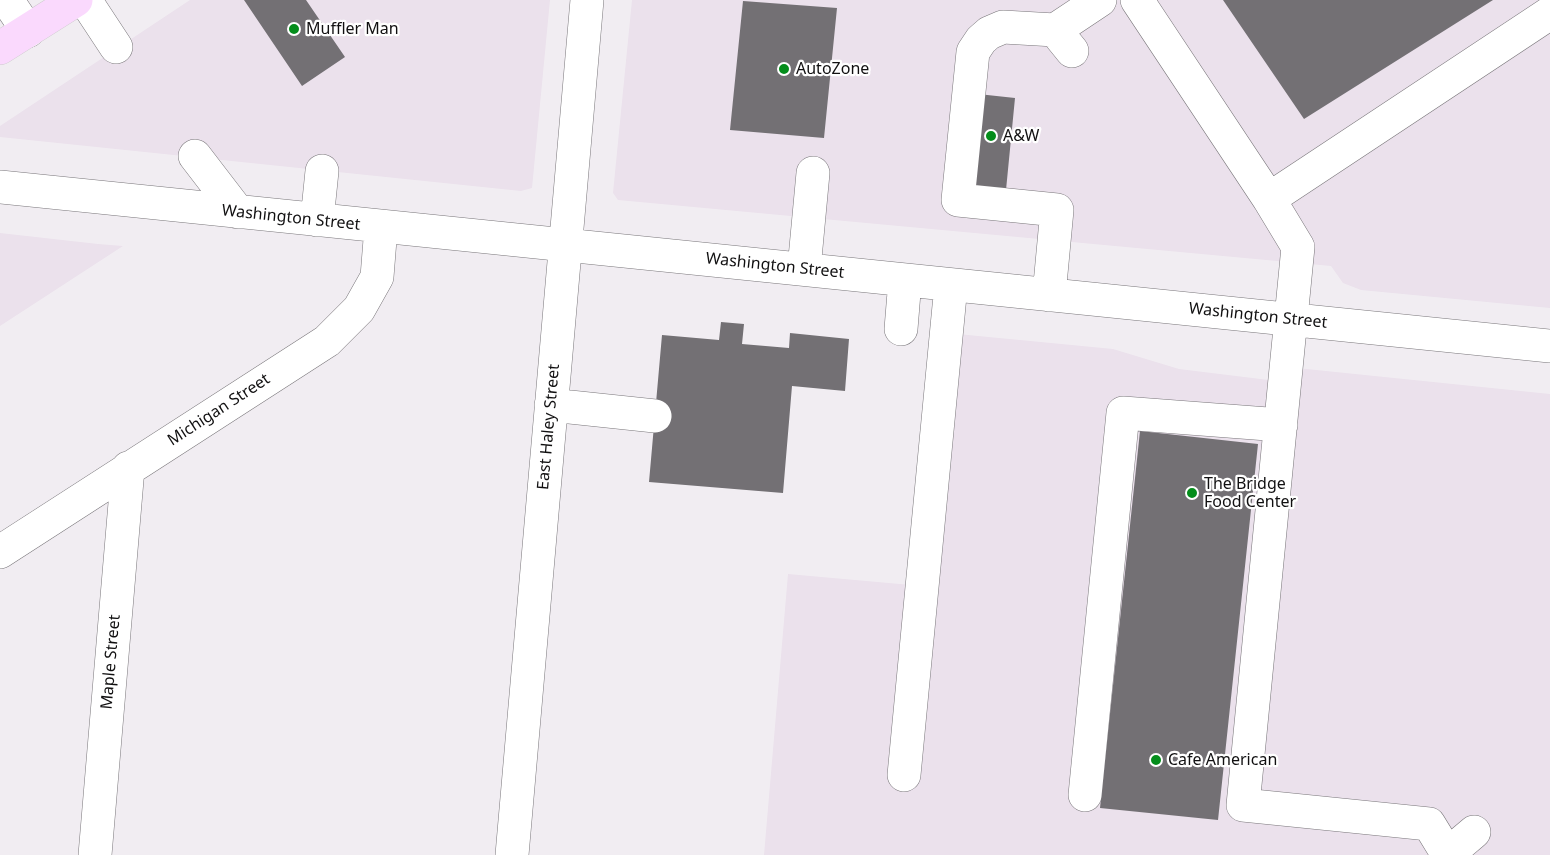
<!DOCTYPE html>
<style>
body{margin:0}
canvas{display:block;background:#f1edf2}
</style>
<canvas width="1550" height="855"></canvas>
<script>
const c = document.querySelector('canvas').getContext('2d');
c.lineJoin = 'round';
function paint(path, color) {
  c.fillStyle = color;
  c.fill(path, 'evenodd');
}
function shape(rows) {
  const path = new Path2D();
  for (const r of rows) {
    path.moveTo(r[0], r[1]);
    for (let i = 2; i < r.length; i += 2) path.lineTo(r[i], r[i + 1]);
  }
  return path;
}
function strokePath(path, color, width, dash) {
  c.strokeStyle = color;
  c.lineWidth = width;
  c.lineCap = dash ? 'butt' : 'round';
  c.setLineDash(dash || []);
  c.stroke(path);
}
function write(font, color, halo, rows, align = 'center') {
  c.font = font + ' "Noto Sans",sans-serif';
  c.lineWidth = 4.5;
  c.setLineDash([]);
  c.textBaseline = 'middle';
  c.strokeStyle = halo;
  c.fillStyle = color;
  for (const [text, x, y, turn = 0] of rows) {
    c.save();
    c.translate(x, y);
    c.rotate((+turn || 0) * Math.PI / 180);
    c.textAlign = isNaN(turn) ? turn : align;
    if (halo) c.strokeText(text, 0, 0);
    c.fillText(text, 0, 0);
    c.restore();
  }
}
paint(shape([
 [190,0,550,0,532,188,521,191,0,137,0,126],
 [632,0,1550,0,1550,308,1361,290,1343,283,1331,266,618,200,613,193],
 [0,233,98,244,123,246,0,326],
 [937,332,1113,349,1179,369,1285,382,1287,367,1550,394,1550,855,764,855,788,574,911,585]
]), '#ebe1ec');
paint(shape([
 [244,0,306,0,345,57,302,86],
 [1223,0,1493,0,1304,119],
 [743,1,837,8,824,138,730,130],
 [978,94,1015,98,1006,190,971,187],
 [721,322,744,324,742,344,789,348,790,333,849,339,845,391,792,386,783,493,649,482,662,335,719,340],
 [1140,431,1258,444,1218,820,1100,808]
]), '#737074');
const minor = shape([
 [7,0,28,31],
 [85,0,116,47],
 [1137,0,1269,199,1550,13],
 [1055,30,1100,0],
 [195,156,238,212],
 [0,187,1550,346],
 [1269,199,1298,247,1243,805,1429,824,1448,855],
 [317,220,322,171],
 [804,269,813,173],
 [1049,295,1057,210,958,200,973,52,981,40,989,33,1003,27,1055,30,1072,51],
 [901,329,905,280],
 [551,405,655,416],
 [0,552,327,341,359,309,377,277,381,227],
 [904,775,951,285],
 [1085,795,1123,413,1281,425],
 [1448,854,1474,832],
 [95,855,128,468],
 [512,855,587,0]
]);
const major = shape([
 [0,48,76,0]
]);
strokePath(minor, '#79767a', 34);
strokePath(major, '#cbcacb', 34);
strokePath(minor, '#fff', 33);
strokePath(major, '#fad9fd', 33);
for (const [x, y, r, color] of [
 [294,29,6,"#048d1b"],
 [784,69,6,"#048d1b"],
 [991,136,6,"#048d1b"],
 [1192,493,6,"#048d1b"],
 [1156,760,6,"#048d1b"]
]) {
  const dot = new Path2D();
  dot.arc(x, y, r, 0, 2 * Math.PI);
  c.fillStyle = color;
  c.fill(dot);
  strokePath(dot, '#fff', 2);
}
write('16px', '#111011', '#fff', [
 ["Muffler Man",306,29],
 ["AutoZone",796,69],
 ["A&W",1003,136],
 ["The Bridge",1204,484],
 ["Food Center",1204,502],
 ["Cafe American",1168,760]
], 'left');
write('16px', '#111011', '#fff', [
 ["Washington Street",291,218,6],
 ["Washington Street",775,266,6],
 ["Washington Street",1258,316,6],
 ["Michigan Street",219,410,-33],
 ["East Haley Street",549,427,-85],
 ["Maple Street",111,662,-85]
]);
</script>
